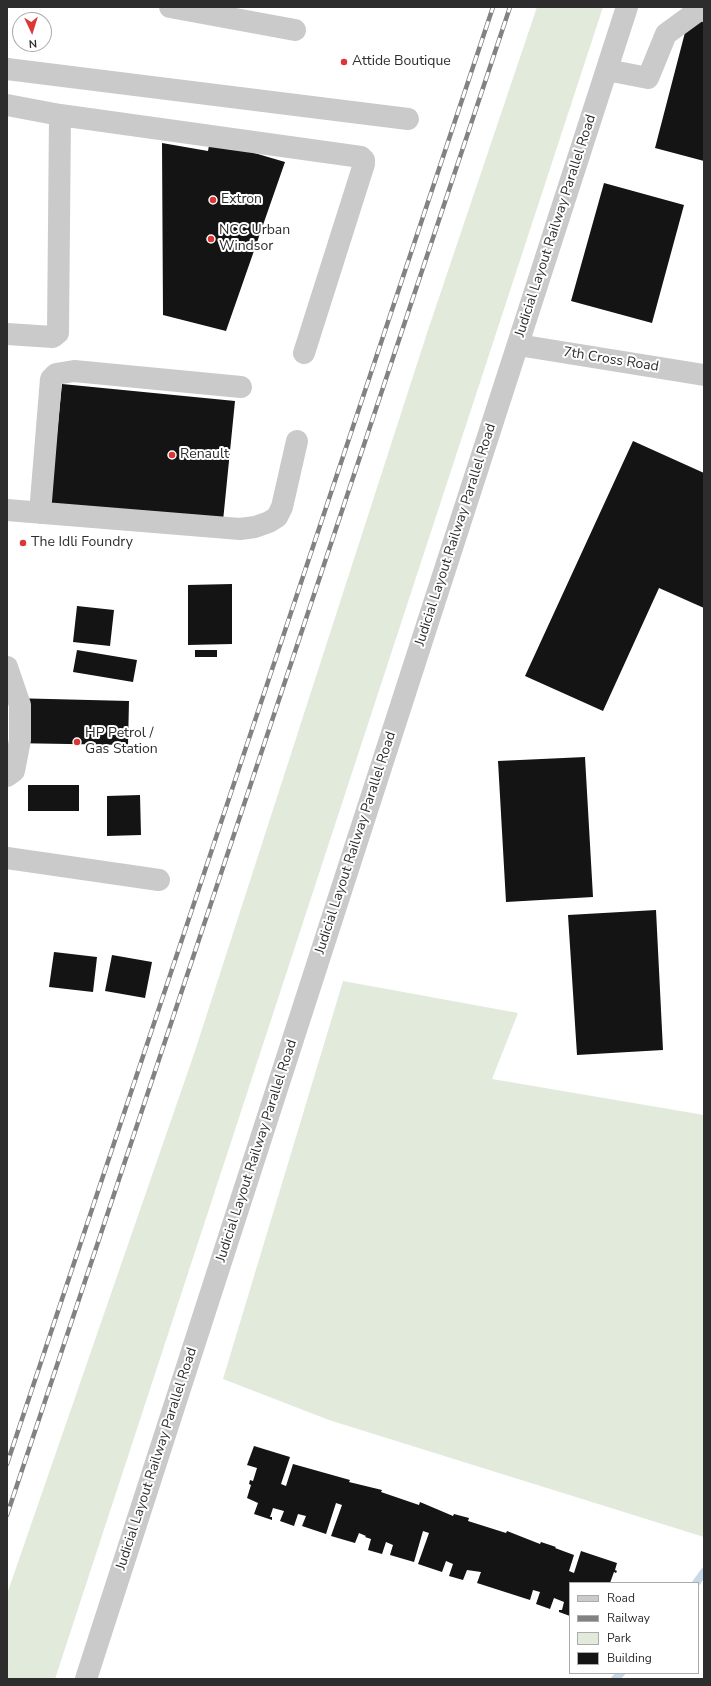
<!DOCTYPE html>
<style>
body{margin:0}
#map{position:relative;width:711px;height:1686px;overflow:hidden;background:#fff;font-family:"Nunito Sans",sans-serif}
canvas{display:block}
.frame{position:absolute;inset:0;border:8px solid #2d2d2d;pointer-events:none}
.legend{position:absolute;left:569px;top:1582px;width:130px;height:92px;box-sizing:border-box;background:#fff;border:1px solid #ababab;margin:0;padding:5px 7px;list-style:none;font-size:12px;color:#2d2d2d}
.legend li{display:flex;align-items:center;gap:8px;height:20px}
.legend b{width:20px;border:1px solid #ababab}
.north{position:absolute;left:12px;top:12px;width:40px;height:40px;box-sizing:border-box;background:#fff;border:1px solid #ababab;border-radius:50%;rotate:176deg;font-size:11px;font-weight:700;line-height:16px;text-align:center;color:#2d2d2d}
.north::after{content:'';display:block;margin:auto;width:14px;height:18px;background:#dc3737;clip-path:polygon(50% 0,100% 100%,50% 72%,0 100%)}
</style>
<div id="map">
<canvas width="711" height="1686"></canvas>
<div class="frame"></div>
<ul class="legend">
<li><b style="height:5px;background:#cacaca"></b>Road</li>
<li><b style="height:5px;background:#828282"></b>Railway</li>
<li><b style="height:11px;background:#e2eadb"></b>Park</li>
<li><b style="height:11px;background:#141414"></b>Building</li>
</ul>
<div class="north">N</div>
</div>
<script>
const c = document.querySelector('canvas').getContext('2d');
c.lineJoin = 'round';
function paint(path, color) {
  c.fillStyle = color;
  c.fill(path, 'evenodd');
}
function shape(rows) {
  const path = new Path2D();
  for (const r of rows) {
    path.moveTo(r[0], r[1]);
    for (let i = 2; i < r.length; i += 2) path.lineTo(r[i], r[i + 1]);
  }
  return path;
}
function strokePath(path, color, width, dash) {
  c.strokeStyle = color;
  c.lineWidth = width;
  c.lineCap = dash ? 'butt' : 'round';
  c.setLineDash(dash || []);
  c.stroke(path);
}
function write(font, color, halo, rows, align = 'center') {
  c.font = font + ' "Nunito Sans",sans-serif';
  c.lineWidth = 4;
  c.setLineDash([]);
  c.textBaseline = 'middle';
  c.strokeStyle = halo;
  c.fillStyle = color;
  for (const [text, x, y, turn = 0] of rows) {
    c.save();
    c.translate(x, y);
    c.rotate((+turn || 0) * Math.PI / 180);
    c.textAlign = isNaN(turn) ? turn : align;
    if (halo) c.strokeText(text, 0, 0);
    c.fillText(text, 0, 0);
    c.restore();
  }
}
paint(shape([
 [537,7,603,7,55,1679,7,1679,7,1594,194,1054,427,333],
 [343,981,518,1013,492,1079,704,1115,704,1537,329,1420,223,1379]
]), '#e2eadb');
strokePath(shape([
 [696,1583,704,1572],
 [615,1679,621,1673]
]), '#c8d9e9', 8);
paint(shape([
 [689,17,704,21,704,161,655,148],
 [210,140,285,162,226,331,163,315,162,143,208,151],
 [604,183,684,205,652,323,571,301],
 [62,384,235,401,223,521,50,504],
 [633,441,704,473,704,608,659,588,603,711,525,676],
 [232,584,232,644,188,645,188,585],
 [77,606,114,610,110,646,73,642],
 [77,650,137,660,133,682,73,672],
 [195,650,217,650,217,657,195,657],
 [10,698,129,701,128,745,9,743],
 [585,757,593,897,506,902,498,761],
 [28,785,79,785,79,811,28,811],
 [140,795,141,835,107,836,107,796],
 [656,910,663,1050,577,1055,568,915],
 [54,952,97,957,93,992,49,987],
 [112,955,152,962,145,998,105,991],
 [254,1446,290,1457,281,1484,286,1486,293,1464,350,1480,349,1482,382,1490,381,1492,419,1505,420,1502,453,1516,454,1514,469,1518,468,1521,506,1533,507,1531,540,1544,541,1542,556,1547,555,1548,574,1555,569,1571,574,1573,581,1551,617,1563,615,1570,617,1571,616,1573,614,1572,610,1583,570,1583,570,1616,559,1612,559,1610,562,1610,564,1602,554,1598,550,1609,536,1604,540,1592,533,1590,530,1600,477,1583,481,1572,467,1570,463,1580,449,1576,453,1564,446,1561,442,1572,418,1564,429,1533,423,1531,414,1562,390,1555,393,1545,386,1542,382,1554,368,1550,371,1539,365,1537,366,1536,359,1533,355,1543,331,1536,342,1505,336,1503,326,1534,302,1526,306,1516,298,1514,294,1526,280,1521,284,1511,273,1508,270,1517,272,1517,272,1520,254,1514,258,1503,247,1498,251,1485,249,1484,250,1480,253,1481,257,1468,247,1465]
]), '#141414');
strokePath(shape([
 [170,7,295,30],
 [7,69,408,119],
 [607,70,648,78,666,34,699,10,704,11],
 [7,105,60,115,58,333,53,337,7,334],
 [60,115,361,157,364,160,364,164,304,353],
 [518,345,704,375],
 [7,510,240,529,255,527,269,522,277,517,282,507,297,441],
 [40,513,51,379,56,374,74,371,241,387],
 [7,667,20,705,20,740,14,771,7,776],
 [7,858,159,880],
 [86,1679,627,7]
]), '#cacaca', 22);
const rail = shape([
 [7,1464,493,7],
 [7,1515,510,7]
]);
strokePath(rail, '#828282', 4.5);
strokePath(rail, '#fff', 3, [9]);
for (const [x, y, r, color] of [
 [344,62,4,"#dc3737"],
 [213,200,4,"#dc3737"],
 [211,239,4,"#dc3737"],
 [172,455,4,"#dc3737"],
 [23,543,4,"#dc3737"],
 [77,742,4,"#dc3737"]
]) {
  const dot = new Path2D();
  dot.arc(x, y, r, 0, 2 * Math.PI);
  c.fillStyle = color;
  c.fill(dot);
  strokePath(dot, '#fff', 1.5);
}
write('14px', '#2d2d2d', '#fff', [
 ["Attide Boutique",352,62],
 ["Extron",221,200],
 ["NCC Urban",219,231],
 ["Windsor",219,247],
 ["Renault",180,455],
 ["The Idli Foundry",31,543],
 ["HP Petrol /",85,734],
 ["Gas Station",85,750]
], 'left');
write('14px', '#2d2d2d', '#fff', [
 ["Judicial Layout Railway Parallel Road",556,226,-72],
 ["7th Cross Road",611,360,9],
 ["Judicial Layout Railway Parallel Road",456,535,-72],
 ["Judicial Layout Railway Parallel Road",356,843,-72],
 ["Judicial Layout Railway Parallel Road",257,1151,-72],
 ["Judicial Layout Railway Parallel Road",157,1459,-72]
]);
</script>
